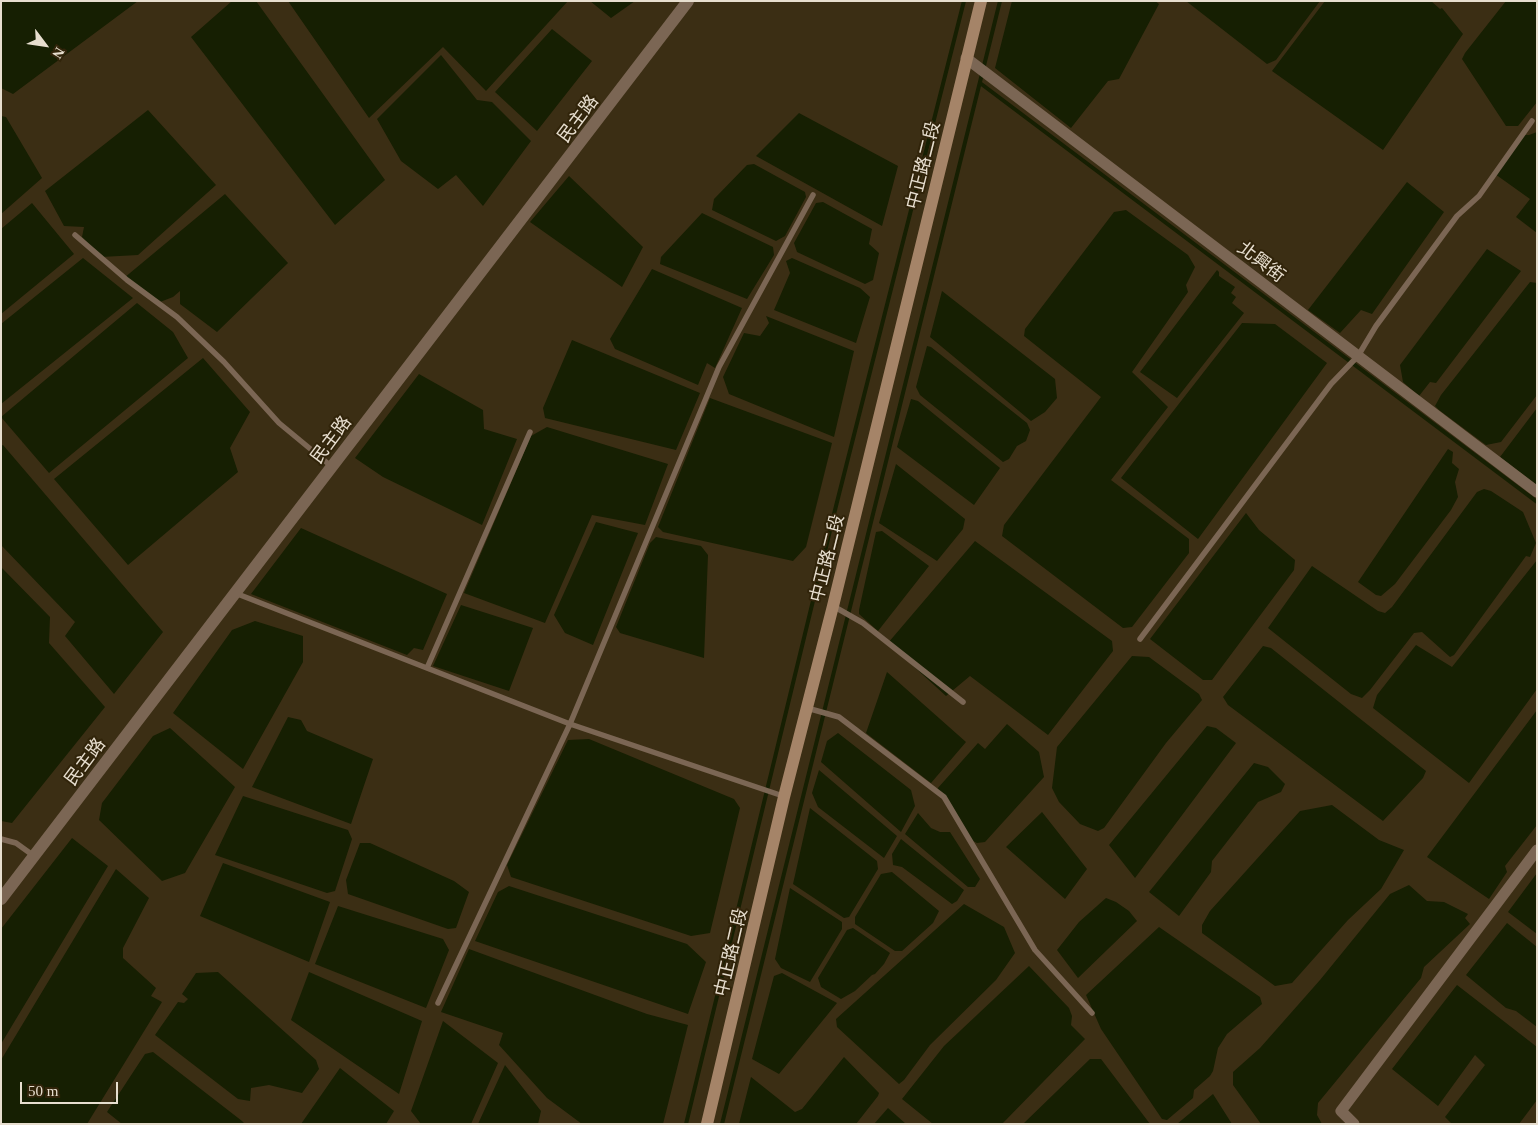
<!DOCTYPE html>
<meta charset="utf-8">
<style>
body{margin:0}
#map{position:relative;width:1538px;height:1125px;overflow:hidden;background:#3b2e14;font-family:Georgia,serif}
canvas{display:block}
.frame{position:absolute;inset:0;border:2px solid #e7decf;pointer-events:none}
.north{position:absolute;left:20px;top:20px;width:50px;height:50px;-webkit-text-stroke:4px #31240a;paint-order:stroke;rotate:121deg;font-size:14px;font-weight:700;line-height:20px;text-align:center;color:#e7decf}
.north::after{content:'';display:block;margin:auto;width:18px;height:22px;background:#e7decf;clip-path:polygon(50% 0,100% 100%,50% 72%,0 100%)}
.scale{position:absolute;left:20px;top:1082px;width:98px;height:22px;box-sizing:border-box;border:2px solid #e7decf;border-top:0;padding-left:6px;font-size:15px;line-height:18px;white-space:nowrap;color:#e7decf;-webkit-text-stroke:4px #31240a;paint-order:stroke}
</style>
<div id="map">
<canvas width="1538" height="1125"></canvas>
<div class="frame"></div>
<div class="north">N</div>
<div class="scale">50 m</div>
</div>
<script>
const c = document.querySelector('canvas').getContext('2d');
c.lineJoin = 'round';
function paint(path, color) {
  c.fillStyle = color;
  c.fill(path, 'evenodd');
}
function shape(rows) {
  const path = new Path2D();
  for (const r of rows) {
    path.moveTo(r[0], r[1]);
    for (let i = 2; i < r.length; i += 2) path.lineTo(r[i], r[i + 1]);
  }
  return path;
}
function strokePath(path, color, width, dash) {
  c.strokeStyle = color;
  c.lineWidth = width;
  c.lineCap = dash ? 'butt' : 'round';
  c.setLineDash(dash || []);
  c.stroke(path);
}
function write(font, color, halo, rows, align = 'center') {
  c.font = font + ' Georgia,"Noto Sans TC",serif';
  c.lineWidth = 4;
  c.setLineDash([]);
  c.textBaseline = 'middle';
  c.strokeStyle = halo;
  c.fillStyle = color;
  for (const [text, x, y, turn = 0] of rows) {
    c.save();
    c.translate(x, y);
    c.rotate((+turn || 0) * Math.PI / 180);
    c.textAlign = isNaN(turn) ? turn : align;
    if (halo) c.strokeText(text, 0, 0);
    c.fillText(text, 0, 0);
    c.restore();
  }
}
paint(shape([
 [1,1,138,1,13,94,1,88],
 [232,1,256,1,385,180,335,225,191,37],
 [288,1,568,1,486,91,443,47,369,118],
 [590,1,635,1,611,18],
 [1012,1,1155,1,1159,4,1119,79,1108,81,1071,128,995,68],
 [1186,1,1320,1,1276,60,1267,64],
 [1325,1,1431,1,1440,9,1442,8,1463,34,1383,150,1272,71],
 [1506,1,1537,1,1537,102,1518,126,1506,126,1462,59,1465,53],
 [552,29,592,61,537,131,495,92],
 [441,55,477,100,492,102,531,141,483,206,456,175,438,189,401,161,377,119],
 [148,110,216,185,138,255,101,257,82,237,84,227,64,226,45,191],
 [799,113,898,166,882,226,756,156],
 [1,116,6,117,42,178,1,214],
 [1537,132,1537,233,1516,217,1530,199,1495,174,1523,135,1529,135],
 [754,164,805,192,806,197,785,236,776,241,712,210,714,199,747,165],
 [569,176,643,247,622,287,530,222],
 [1407,182,1444,212,1372,314,1361,310,1340,333,1308,310],
 [225,194,288,263,217,332,180,304,180,291,173,297,160,302,124,278],
 [823,202,872,229,869,244,879,253,873,280,865,284,797,252,794,243,816,203],
 [32,203,74,254,1,314,1,229],
 [1126,210,1188,255,1195,267,1186,285,1188,292,1132,372,1168,407,1111,480,1189,539,1189,553,1132,627,1123,628,1002,536,1004,525,1101,397,1024,336,1025,329,1114,212],
 [702,213,773,247,774,255,747,299,660,264,661,257],
 [1487,249,1521,271,1436,383,1430,382,1419,396,1403,382,1400,365],
 [83,258,133,298,1,404,1,324],
 [792,258,860,288,870,297,856,343,774,310,790,273,786,261],
 [652,269,742,308,715,368,707,363,698,385,615,349,610,339],
 [1217,270,1219,272,1219,276,1235,287,1231,293,1236,297,1232,303,1244,313,1177,398,1140,372],
 [1530,282,1537,283,1537,395,1501,442,1486,445,1439,410,1435,406,1441,395],
 [942,291,1055,379,1057,398,1045,412,1031,421,930,337],
 [137,303,173,332,188,358,49,473,1,417],
 [766,316,854,351,834,437,729,394,723,377,744,333,760,336,769,323],
 [1242,323,1275,324,1327,363,1198,539,1121,478],
 [572,340,700,393,676,450,545,418,543,408],
 [927,346,931,347,1027,423,1030,430,1026,441,1017,446,1009,459,1003,462,920,395,916,387],
 [203,358,250,412,230,448,238,472,128,565,54,479],
 [419,374,483,410,484,429,517,439,482,525,383,477,355,458],
 [710,398,832,443,806,547,793,561,663,532,658,527],
 [911,399,918,401,1000,468,974,505,897,447],
 [1537,408,1537,485,1500,457],
 [547,427,668,464,645,525,592,515,545,623,464,593,531,436],
 [3,445,163,632,114,694,65,636,75,622,1,545,1,446],
 [1448,449,1453,452,1452,463,1459,469,1455,482,1458,497,1451,510,1395,584,1381,596,1376,595,1358,582],
 [896,464,965,519,963,529,937,561,879,523],
 [1484,489,1491,491,1523,512,1536,543,1530,557,1526,556,1454,655,1450,657,1422,632,1414,633,1370,690,1362,698,1351,694,1268,628,1312,566,1378,611,1385,613,1392,607,1477,492],
 [1246,513,1259,530,1295,560,1294,570,1212,680,1203,680,1150,639],
 [596,522,638,533,593,645,565,633,554,615],
 [301,528,447,594,423,650,414,648,407,655,251,594],
 [882,531,929,566,878,631,859,614,859,610,876,532],
 [656,537,701,546,708,555,704,658,620,633,616,627,650,543],
 [975,541,1112,641,1113,651,1048,735,970,676,946,696,888,643],
 [1537,560,1537,689,1469,783,1373,708,1377,695,1416,645,1452,667],
 [1,567,50,617,49,643,105,707,12,823,1,821],
 [461,605,533,628,509,691,433,666],
 [255,621,303,636,303,662,243,769,173,713,232,630],
 [1263,646,1271,648,1426,771,1423,778,1383,821,1228,705,1223,697],
 [1132,656,1149,657,1199,694,1202,700,1166,743,1104,828,1098,831,1080,824,1059,802,1052,788,1057,747],
 [887,672,966,742,931,783,866,733],
 [1537,710,1537,825,1505,866,1507,872,1489,899,1427,857],
 [288,717,301,720,307,731,373,759,351,824,252,787],
 [1007,724,1039,752,1044,777,985,842,977,843,969,839,937,789,978,743,985,749],
 [1207,726,1216,728,1236,743,1135,878,1109,845],
 [170,728,235,787,185,873,162,881,99,820,102,803,153,736],
 [838,733,911,790,915,806,901,832,821,762,827,741],
 [589,739,734,799,740,808,710,933,691,936,511,877,507,865,568,740],
 [1254,763,1268,767,1285,784,1281,792,1258,802,1212,861,1211,872,1179,916,1149,892],
 [819,770,897,836,884,858,818,807,812,793],
 [243,796,348,830,352,839,335,891,327,893,215,855],
 [1332,805,1379,840,1404,850,1381,889,1348,920,1292,983,1275,986,1202,933,1202,925,1210,911,1300,811],
 [810,808,877,861,878,869,849,917,844,918,793,884],
 [1042,812,1087,869,1065,899,1006,847],
 [918,813,931,828,940,832,950,832,980,879,975,887,968,887,905,834],
 [72,838,108,866,1,1044,1,929],
 [901,839,964,890,957,901,952,904,902,867,893,865,892,854],
 [360,843,370,843,454,881,469,892,456,928,448,929,348,894,346,880],
 [223,863,330,902,309,962,200,916],
 [116,869,149,898,123,948,123,958,156,988,151,996,162,1002,87,1124,1,1124,1,1060],
 [892,872,939,911,933,923,902,951,895,951,855,924,855,917,881,874],
 [1537,873,1537,934,1508,912],
 [1409,885,1427,901,1444,902,1468,914,1465,918,1470,924,1424,967,1421,978,1318,1103,1317,1115,1322,1124,1261,1124,1233,1085,1233,1072,1260,1048,1320,980,1390,894],
 [509,886,687,944,706,962,688,1014,475,941,498,892],
 [790,888,842,922,842,929,810,982,781,968,775,959],
 [1106,898,1116,902,1129,911,1137,921,1078,978,1057,950,1079,922],
 [964,904,1004,927,1015,953,996,980,930,1045,904,1080,899,1084,837,1027,836,1019],
 [338,906,443,939,449,950,426,1008,315,964],
 [1507,923,1537,947,1537,1027,1516,1011,1506,1008,1466,975],
 [1159,927,1260,997,1262,1004,1227,1034,1218,1048,1213,1071,1210,1076,1194,1090,1193,1098,1167,1120,1162,1119,1101,1029,1086,995],
 [853,928,890,953,884,964,875,974,872,975,855,991,841,999,821,987,818,978,847,930],
 [469,949,647,1014,688,1025,663,1124,582,1124,547,1098,499,1045,503,1033,441,1012],
 [1029,966,1069,1008,1072,1016,1071,1025,1085,1039,1002,1124,933,1124,902,1099,944,1046],
 [218,972,316,1060,319,1069,302,1093,269,1085,251,1088,250,1101,238,1099,155,1035,178,1002,184,1003,188,999,182,994,196,973],
 [309,972,422,1021,399,1094,291,1020],
 [782,973,837,1003,779,1074,752,1059,774,976],
 [1457,985,1537,1047,1537,1100,1519,1124,1452,1124,1445,1117,1485,1065,1475,1055,1438,1106,1392,1069],
 [443,1021,498,1063,471,1124,421,1124,411,1111],
 [153,1052,242,1121,245,1124,122,1124,107,1112,145,1054],
 [844,1057,879,1093,878,1096,856,1124,739,1124,751,1077,795,1112,802,1109],
 [1090,1059,1101,1059,1150,1124,1023,1124],
 [505,1065,541,1111,538,1124,478,1124],
 [340,1068,394,1111,386,1124,301,1124],
 [1213,1094,1232,1124,1177,1124],
 [888,1108,906,1124,874,1124]
]), '#161f02');
strokePath(shape([
 [980,83,1537,502],
 [686,1124,836,506,964,1],
 [722,1124,1000,1]
]), '#161f02', 4);
strokePath(shape([
 [75,235,127,280,177,317,224,362,279,423,331,466],
 [235,593,570,724,783,796],
 [833,606,863,623,963,702],
 [1140,639,1331,384,1358,356,1376,326,1457,216,1479,196,1532,121],
 [427,668,530,432],
 [807,708,839,717,944,797,1035,950,1092,1013],
 [1,839,16,843,34,856],
 [438,1003,570,724,719,367,813,195]
]), '#7b6654', 5.5);
strokePath(shape([
 [966,58,1537,492],
 [1354,1124,1341,1111,1537,850]
]), '#7b6654', 11);
strokePath(shape([
 [1,899,688,1]
]), '#7b6654', 12);
strokePath(shape([
 [707,1124,784,797,833,606,981,1]
]), '#a58468', 12);
write('18px', '#e7decf', '#31240a', [
 ["民主路",577,118,-53],
 ["中正路二段",922,165,-76],
 ["北興街",1262,261,37],
 ["民主路",330,439,-53],
 ["中正路二段",826,558,-76],
 ["民主路",84,761,-53],
 ["中正路二段",730,952,-77]
]);
</script>
